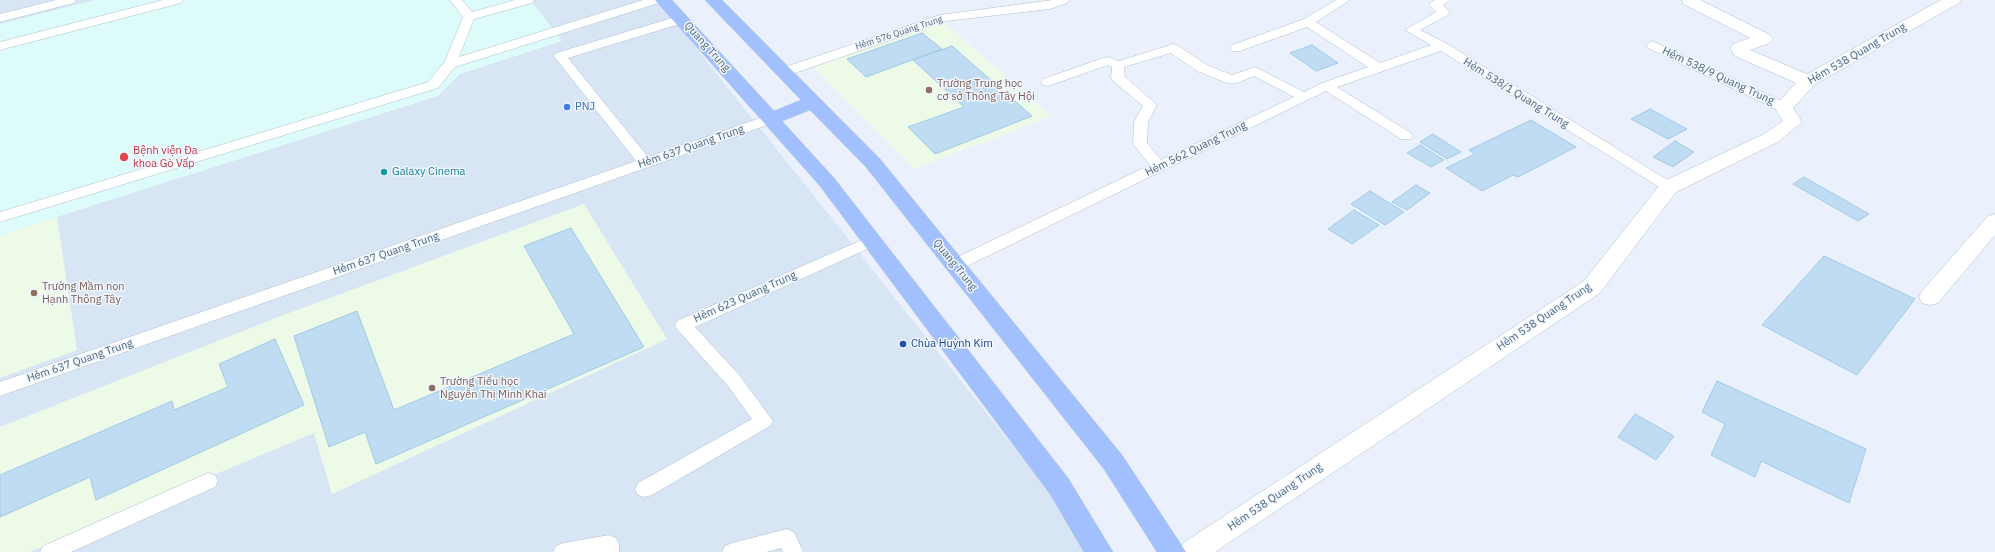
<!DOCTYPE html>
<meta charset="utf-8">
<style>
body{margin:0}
canvas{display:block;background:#eaf1fd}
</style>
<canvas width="1995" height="552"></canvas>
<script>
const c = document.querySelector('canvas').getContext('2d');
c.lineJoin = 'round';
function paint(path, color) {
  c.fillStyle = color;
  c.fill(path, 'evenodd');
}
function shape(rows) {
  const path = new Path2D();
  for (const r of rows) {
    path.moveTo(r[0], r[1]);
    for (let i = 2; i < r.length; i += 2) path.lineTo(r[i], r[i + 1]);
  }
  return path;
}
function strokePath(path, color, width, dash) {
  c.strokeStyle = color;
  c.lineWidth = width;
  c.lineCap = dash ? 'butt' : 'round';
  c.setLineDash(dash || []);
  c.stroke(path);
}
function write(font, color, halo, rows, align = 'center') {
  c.font = font + ' "IBM Plex Sans",sans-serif';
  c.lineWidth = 3;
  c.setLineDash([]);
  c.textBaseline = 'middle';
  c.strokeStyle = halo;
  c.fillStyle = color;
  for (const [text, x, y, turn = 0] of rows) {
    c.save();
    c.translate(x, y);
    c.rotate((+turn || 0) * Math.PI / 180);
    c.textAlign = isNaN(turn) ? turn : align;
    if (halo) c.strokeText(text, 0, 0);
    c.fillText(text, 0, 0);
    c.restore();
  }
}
paint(shape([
 [0,0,658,0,1097,552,0,552]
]), '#d8e5f5');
paint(shape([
 [942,21,1052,116,915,169,811,65],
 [584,204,667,339,332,494,314,433,30,552,0,552,0,427,281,316],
 [57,217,77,350,0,378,0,235]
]), '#edfae7');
paint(shape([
 [95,0,531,0,562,41,460,74,438,96,0,235,0,24]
]), '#ddfbf9');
const building = shape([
 [922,33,942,49,866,77,847,59,922,33],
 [1312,45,1338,63,1316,71,1290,53,1312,45],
 [952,46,1032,116,935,154,908,127,964,107,913,60,952,46],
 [1650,109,1687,129,1668,139,1631,119,1650,109],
 [1531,120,1576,147,1518,177,1513,175,1482,191,1446,168,1475,154,1469,150,1531,120],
 [1433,134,1461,152,1447,159,1420,142,1433,134],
 [1675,141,1694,152,1673,167,1653,157,1675,141],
 [1420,145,1444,160,1431,167,1407,153,1420,145],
 [1804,177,1869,214,1858,221,1793,184,1804,177],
 [1416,185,1430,193,1407,210,1392,202,1416,185],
 [1370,191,1404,212,1385,225,1351,204,1370,191],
 [1354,210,1379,225,1352,244,1328,229,1354,210],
 [571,228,644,347,376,464,365,432,329,447,294,336,357,311,394,410,574,334,524,246,571,228],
 [1824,256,1915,299,1857,375,1762,325,1824,256],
 [275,339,304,405,96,500,90,477,0,517,0,475,172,401,174,410,228,387,219,364,275,339],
 [1717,381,1866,449,1849,503,1761,461,1755,477,1711,455,1725,424,1702,412,1717,381],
 [1635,414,1674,436,1656,460,1618,437,1635,414]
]);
paint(building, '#bfdcf2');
strokePath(building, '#a1cae7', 1);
const lane = shape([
 [56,0,76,0,74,3,0,22,0,14,56,0],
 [163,0,183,0,181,3,0,50,0,42,163,0],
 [450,0,462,0,472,12,515,0,534,0,532,3,474,19,459,57,643,0,661,0,659,3,455,67,438,88,0,222,0,212,428,82,444,63,463,17,450,0],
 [1052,0,1069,0,1067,3,1050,9,946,21,789,75,779,75,778,72,779,69,940,15,1052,0],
 [1336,0,1350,0,1316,22,1380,63,1431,45,1405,30,1436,12,1429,5,1431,2,1435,0,1449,0,1443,5,1450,12,1448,15,1420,30,1446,43,1674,184,1676,187,1674,190,1669,192,1664,190,1441,51,1337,87,1411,133,1413,136,1411,139,1401,139,1326,91,961,269,955,270,949,269,947,265,949,261,1150,165,1133,144,1134,122,1143,106,1113,81,1111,78,1112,67,1108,65,1048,86,1043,85,1041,82,1043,79,1103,58,1108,57,1119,61,1173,44,1177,45,1207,65,1232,75,1255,67,1304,92,1322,83,1368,67,1307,27,1240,51,1232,51,1230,48,1232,45,1304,19,1336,0],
 [1171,53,1197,71,1227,83,1237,83,1254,76,1294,97,1161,160,1147,143,1148,122,1157,105,1125,77,1124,67,1171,53],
 [682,15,686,16,688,19,686,22,568,58,648,157,766,116,776,116,778,119,776,122,0,396,0,382,636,161,554,56,556,53,682,15],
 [1652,41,1788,104,1790,107,1788,110,1783,111,1778,110,1648,48,1646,45,1652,41],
 [871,236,876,237,879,241,876,245,695,327,740,376,773,421,770,426,652,495,645,497,638,495,635,489,638,483,752,419,728,386,677,329,675,325,677,321,871,236],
 [208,473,215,475,218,481,215,487,71,552,40,552,43,546,208,473],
 [787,529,794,532,803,552,783,552,781,548,766,552,722,552,725,546,732,543,787,529],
 [609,535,616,538,619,544,619,552,553,552,556,546,563,543,609,535]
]);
const street = shape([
 [1682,0,1700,0,1770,35,1773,39,1770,43,1750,50,1807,74,1941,0,1961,0,1959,3,1814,85,1793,108,1802,122,1778,142,1676,192,1600,293,1215,552,1179,552,1183,543,1584,281,1662,182,1764,134,1783,121,1774,107,1796,83,1735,56,1730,48,1733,44,1750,38,1683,4,1682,0],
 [1995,214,1995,235,1938,303,1930,305,1922,303,1919,297,1922,291,1988,216,1995,214]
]);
const primary = shape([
 [655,0,672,0,774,111,801,100,705,0,722,0,880,159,1122,455,1186,552,1157,552,1104,469,866,167,810,110,782,121,834,178,1068,478,1113,552,1084,552,1050,494,820,186,655,0]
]);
strokePath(lane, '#acbece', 1);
strokePath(street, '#acbece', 1);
strokePath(primary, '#c6cfd4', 1);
paint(lane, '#fff');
paint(street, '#fff');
paint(primary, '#a2c0fd');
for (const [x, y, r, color] of [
 [929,90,4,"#8d6e63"],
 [567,107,4,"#3f7fe0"],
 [124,157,5,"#e0444e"],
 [384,172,4,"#0f9aa8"],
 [34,293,4,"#8d6e63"],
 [903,344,4,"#1a4fb4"],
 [432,388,4,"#8d6e63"]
]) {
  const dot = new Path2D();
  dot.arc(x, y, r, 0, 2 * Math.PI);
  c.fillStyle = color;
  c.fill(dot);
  strokePath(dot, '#f2f6ff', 1.5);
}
write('9px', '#4c687a', '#f2f6ff', [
 ["Hẻm 576 Quang Trung",899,33,-18]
]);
write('11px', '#4c687a', '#f2f6ff', [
 ["Quang Trung",707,47,48],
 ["Hẻm 538 Quang Trung",1857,54,-30],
 ["Hẻm 538/9 Quang Trung",1718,76,25],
 ["Hẻm 538/1 Quang Trung",1516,93,32],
 ["Hẻm 637 Quang Trung",691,147,-19],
 ["Hẻm 562 Quang Trung",1196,149,-26],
 ["Hẻm 637 Quang Trung",386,254,-19],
 ["Quang Trung",955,265,51],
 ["Hẻm 623 Quang Trung",745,297,-24],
 ["Hẻm 538 Quang Trung",1544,317,-34],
 ["Hẻm 637 Quang Trung",80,361,-19],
 ["Hẻm 538 Quang Trung",1275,497,-34]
]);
write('11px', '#785e54', '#f2f6ff', [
 ["Trường Trung học",937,84],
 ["cơ sở Thông Tây Hội",937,97],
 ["Trường Mầm non",42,287],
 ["Hạnh Thông Tây",42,300],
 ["Trường Tiểu học",440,382],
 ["Nguyễn Thị Minh Khai",440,395]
], 'left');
write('11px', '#366cbe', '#f2f6ff', [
 ["PNJ",575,107]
], 'left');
write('11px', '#be3a42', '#f2f6ff', [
 ["Bệnh viện Đa",133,151],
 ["khoa Gò Vấp",133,164]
], 'left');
write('11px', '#0d838f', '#f2f6ff', [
 ["Galaxy Cinema",392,172]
], 'left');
write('11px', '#164399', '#f2f6ff', [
 ["Chùa Huỳnh Kim",911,344]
], 'left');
</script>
